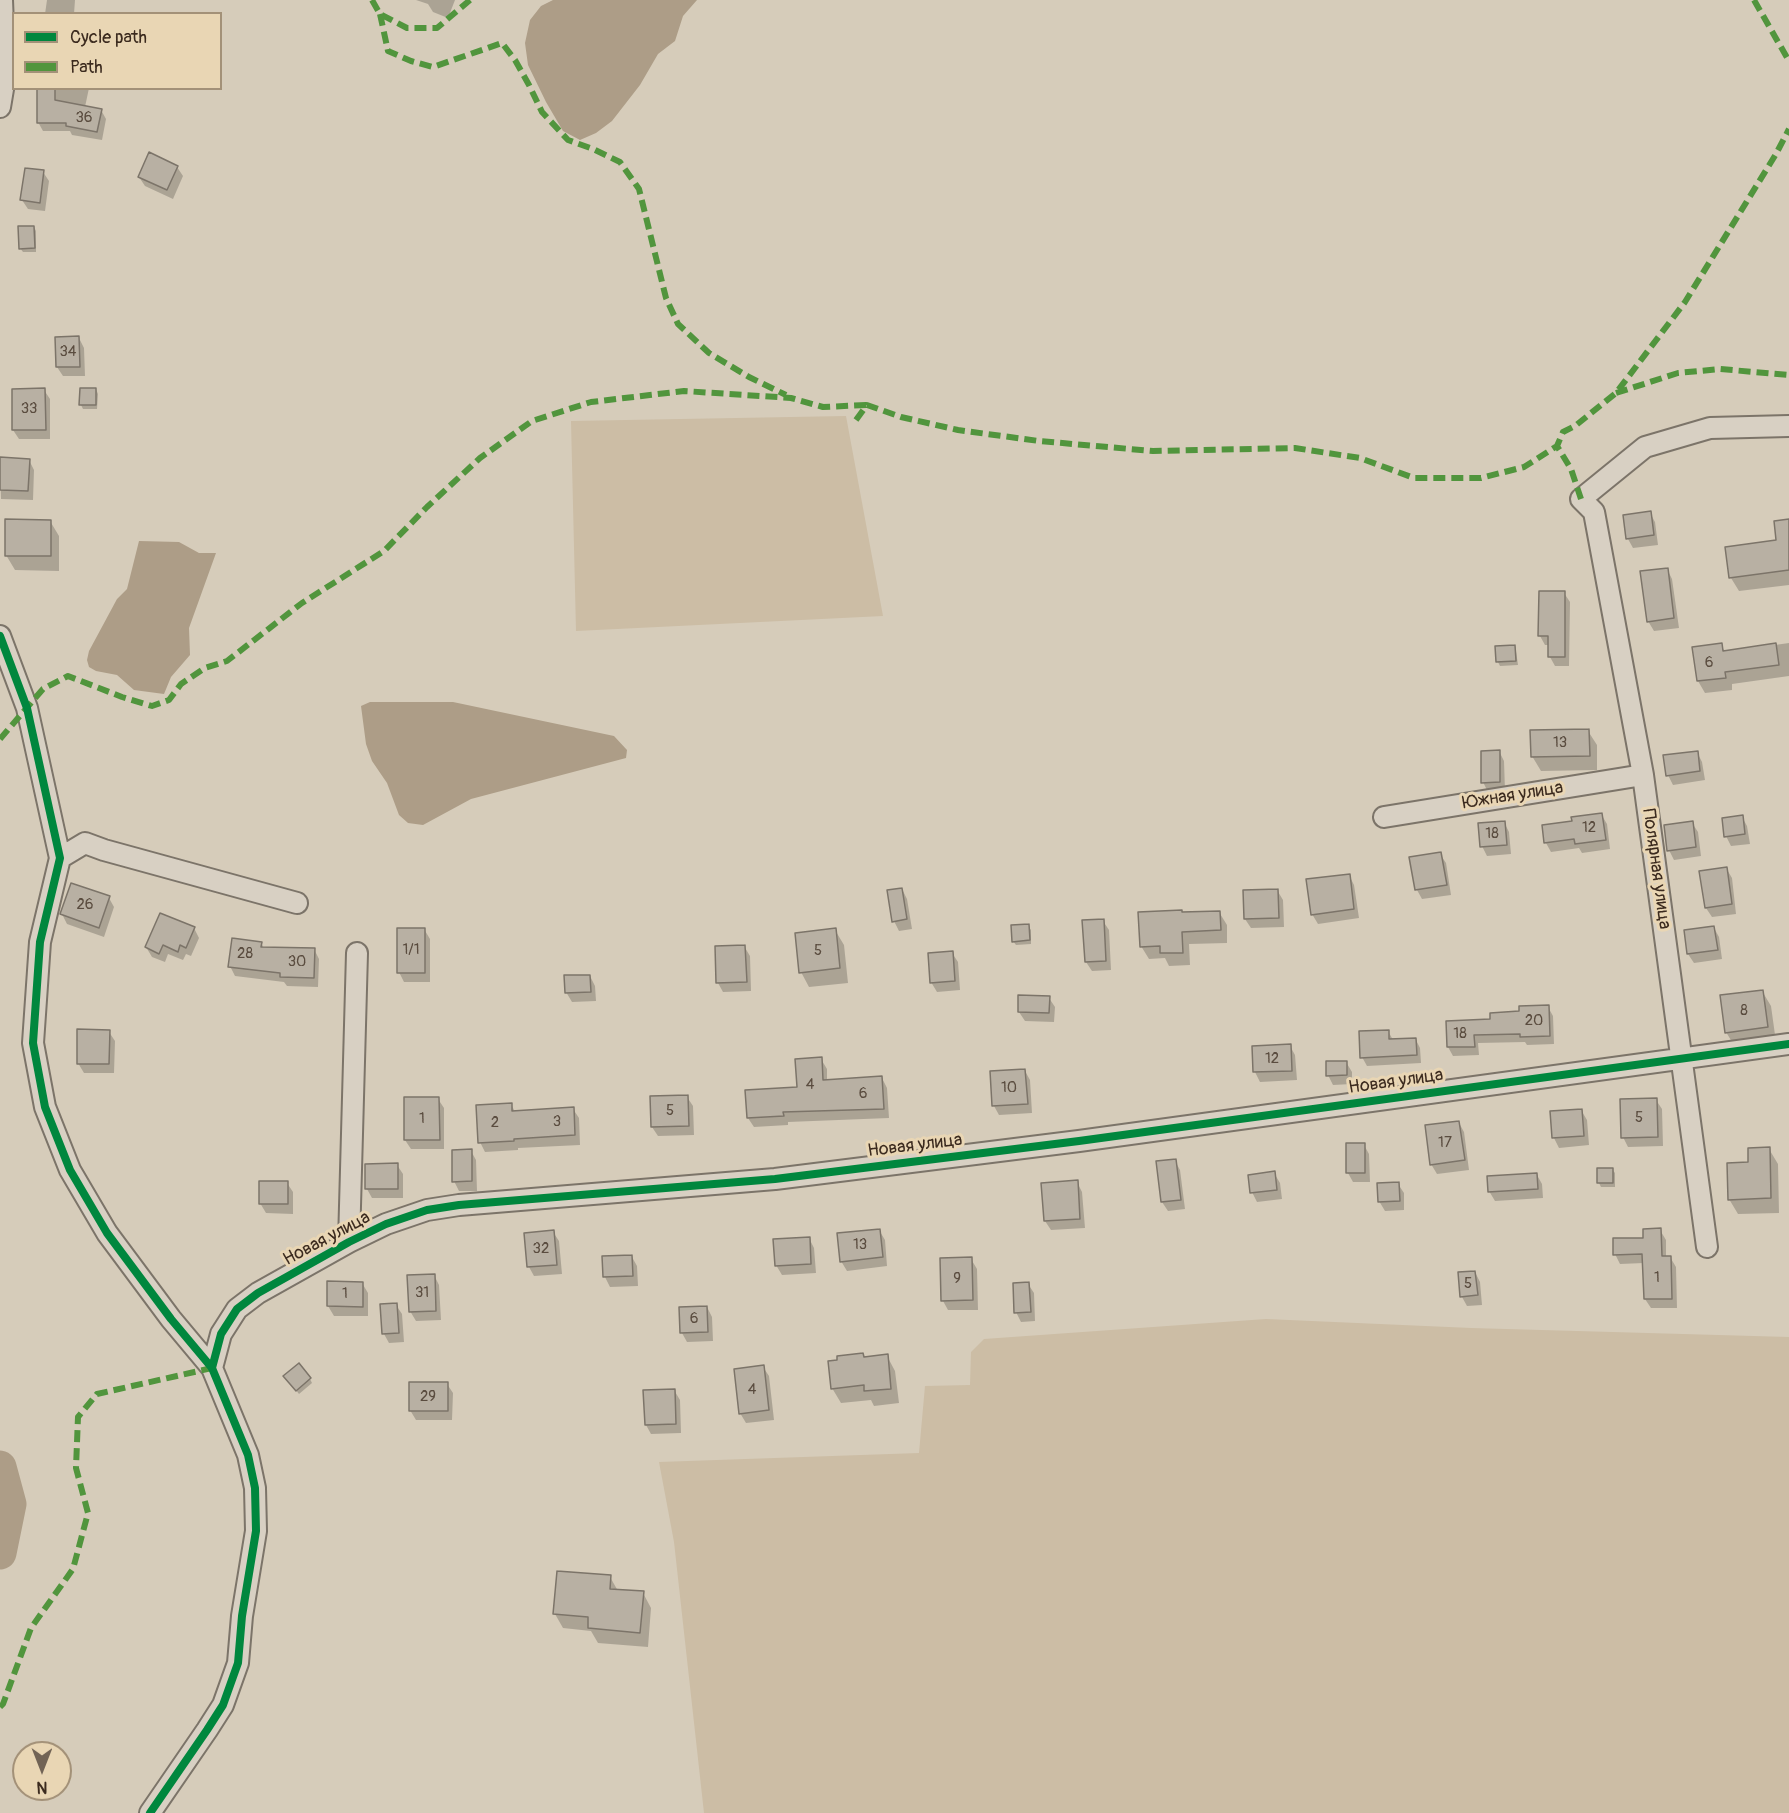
<!DOCTYPE html>
<meta charset="utf-8">
<style>
body{margin:0}
#map{position:relative;width:1789px;height:1813px;overflow:hidden;background:#d6ccba;font-family:Pangolin,sans-serif}
canvas{display:block}
.legend{position:absolute;left:12px;top:12px;width:210px;height:78px;box-sizing:border-box;background:#e9d6b4;border:2px solid #a39178;margin:0;padding:8px 10px;list-style:none;font-size:18px;color:#3b2a1e}
.legend li{display:flex;align-items:center;gap:12px;height:30px}
.legend b{width:30px;border:2px solid #a39178}
.north{position:absolute;left:12px;top:1741px;width:60px;height:60px;box-sizing:border-box;background:#e9d6b4;border:2px solid #a39178;border-radius:50%;rotate:180deg;font-size:16px;font-weight:700;line-height:24px;text-align:center;color:#3b2a1e}
.north::after{content:'';display:block;margin:auto;width:21px;height:27px;background:#716355;clip-path:polygon(50% 0,100% 100%,50% 72%,0 100%)}
</style>
<div id="map">
<canvas width="1789" height="1813"></canvas>
<ul class="legend">
<li><b style="height:8px;background:#00873e"></b>Cycle path</li>
<li><b style="height:8px;background:#51953d"></b>Path</li>
</ul>
<div class="north">N</div>
</div>
<script>
const c = document.querySelector('canvas').getContext('2d');
c.lineJoin = 'round';
function paint(path, color) {
  c.fillStyle = color;
  c.fill(path, 'evenodd');
}
function shape(rows) {
  const path = new Path2D();
  for (const r of rows) {
    path.moveTo(r[0], r[1]);
    for (let i = 2; i < r.length; i += 2) path.lineTo(r[i], r[i + 1]);
  }
  return path;
}
function strokePath(path, color, width, dash) {
  c.strokeStyle = color;
  c.lineWidth = width;
  c.lineCap = dash ? 'butt' : 'round';
  c.setLineDash(dash || []);
  c.stroke(path);
}
function write(font, color, halo, rows, align = 'center') {
  c.font = font + ' Pangolin,sans-serif';
  c.lineWidth = 6;
  c.setLineDash([]);
  c.textBaseline = 'middle';
  c.strokeStyle = halo;
  c.fillStyle = color;
  for (const [text, x, y, turn = 0] of rows) {
    c.save();
    c.translate(x, y);
    c.rotate((+turn || 0) * Math.PI / 180);
    c.textAlign = isNaN(turn) ? turn : align;
    if (halo) c.strokeText(text, 0, 0);
    c.fillText(text, 0, 0);
    c.restore();
  }
}
paint(shape([
 [846,416,883,616,576,631,571,421],
 [1266,1319,1471,1328,1789,1337,1789,1813,704,1813,674,1542,659,1462,919,1453,925,1386,970,1385,971,1352,984,1339]
]), '#ccbda5');
paint(shape([
 [553,0,697,0,683,16,675,41,658,54,640,85,612,121,596,133,580,140,563,131,546,102,528,65,525,43,530,20,541,6],
 [139,541,179,542,199,553,216,553,189,628,190,655,171,677,164,694,134,690,117,675,96,671,89,667,87,660,89,651,117,599,127,589],
 [370,702,453,702,614,736,627,750,626,758,471,799,423,825,408,823,399,815,387,783,372,761,366,744,361,706]
]), '#ad9d87');
paint(shape([
 [47,0,75,0,74,14,45,14],
 [416,0,455,0,448,18,433,12,428,4],
 [38,88,89,88,85,107,101,110,106,119,102,140,72,135,70,131,43,131,38,122],
 [177,167,183,176,173,199,145,186,139,177],
 [43,172,49,181,45,211,28,209,22,200],
 [34,227,36,231,36,252,23,252,20,248],
 [79,338,84,348,85,376,63,376,57,367],
 [96,389,98,394,97,409,83,409,81,405],
 [44,390,50,399,50,439,19,439,13,430],
 [0,459,29,460,34,470,33,500,1,499],
 [1650,513,1655,522,1658,545,1633,548,1628,539],
 [1789,520,1789,585,1739,591,1731,578,1727,548,1778,542],
 [50,521,59,536,59,571,15,570,6,555],
 [1667,569,1672,579,1679,628,1654,631,1648,621],
 [1564,593,1570,602,1569,666,1555,666,1550,657,1550,645,1545,645,1540,636],
 [1789,643,1789,676,1732,684,1732,690,1705,693,1698,681,1694,649,1721,645,1725,652],
 [1514,647,1516,651,1518,665,1500,666,1498,662,1496,648],
 [1588,731,1597,745,1597,770,1541,771,1532,756],
 [1499,751,1504,761,1505,791,1488,792,1483,782],
 [1697,752,1702,762,1705,780,1673,785,1668,775],
 [1601,814,1607,824,1610,849,1582,853,1579,848,1551,852,1546,843,1574,822],
 [1742,817,1747,826,1750,844,1731,846,1726,836],
 [1504,822,1509,832,1511,854,1487,856,1482,846],
 [1692,823,1698,832,1701,856,1674,860,1669,850],
 [1440,854,1446,863,1451,895,1422,899,1417,890,1411,859],
 [1726,868,1732,878,1736,914,1712,917,1706,908],
 [1349,875,1354,885,1359,918,1318,924,1312,914],
 [902,889,907,899,912,929,899,931,894,921],
 [1277,890,1283,900,1284,927,1251,928,1245,919],
 [109,898,114,907,104,937,67,924,62,914],
 [1219,912,1227,925,1227,943,1189,944,1190,965,1169,966,1165,958,1149,959,1141,946,1182,913],
 [1103,921,1109,930,1111,970,1092,971,1086,962],
 [1028,926,1031,930,1031,944,1016,945,1013,941],
 [194,928,199,938,191,956,186,954,183,960,168,954,165,962,152,957,146,947],
 [1714,928,1719,937,1722,959,1694,963,1688,954],
 [424,929,430,939,430,982,404,982,399,972],
 [835,930,844,945,848,983,809,987,801,972],
 [261,943,264,948,314,949,319,959,318,987,287,986,284,982,235,976,230,966],
 [744,946,750,956,751,991,723,992,718,983],
 [952,953,958,962,960,990,937,992,931,982],
 [590,976,595,986,596,1001,572,1002,566,992],
 [1762,991,1771,1006,1776,1042,1735,1047,1726,1032],
 [1049,998,1055,1007,1054,1022,1025,1021,1019,1012],
 [1548,1007,1553,1016,1554,1044,1527,1045,1525,1042,1478,1043,1479,1055,1453,1056,1448,1047,1448,1022,1492,1021],
 [1388,1031,1393,1040,1416,1040,1420,1048,1421,1063,1367,1066,1362,1057],
 [109,1032,115,1041,114,1073,84,1073,78,1063],
 [1290,1046,1295,1055,1297,1080,1260,1082,1255,1072,1254,1048],
 [821,1059,827,1069,827,1081,882,1078,887,1088,889,1118,788,1122,788,1125,754,1127,748,1118,799,1088],
 [1346,1062,1352,1072,1352,1084,1333,1085,1328,1075],
 [1025,1071,1030,1080,1032,1113,999,1115,994,1106,992,1073],
 [687,1097,693,1106,694,1135,658,1136,652,1127],
 [438,1099,444,1108,444,1149,411,1149,405,1140],
 [1656,1100,1662,1109,1663,1146,1628,1147,1623,1137],
 [511,1104,515,1112,573,1109,579,1118,580,1145,518,1148,518,1150,485,1152,480,1142],
 [1581,1110,1587,1120,1589,1145,1559,1148,1554,1138,1552,1112],
 [1459,1123,1464,1132,1469,1170,1437,1174,1431,1164],
 [1364,1145,1369,1154,1370,1182,1353,1182,1348,1173],
 [1769,1149,1778,1164,1779,1213,1738,1214,1729,1199,1750,1164],
 [471,1151,476,1160,477,1191,459,1191,454,1181],
 [1175,1161,1180,1170,1185,1209,1168,1211,1162,1202],
 [397,1165,403,1174,403,1198,372,1198,367,1189],
 [1612,1169,1615,1173,1615,1187,1601,1187,1599,1183],
 [1274,1173,1280,1183,1282,1199,1257,1202,1252,1192],
 [1537,1175,1542,1184,1543,1198,1495,1201,1489,1191],
 [1077,1182,1082,1192,1085,1228,1051,1230,1045,1221],
 [287,1183,293,1192,293,1214,266,1213,260,1203],
 [1398,1184,1404,1193,1404,1210,1385,1211,1379,1201],
 [879,1230,885,1240,887,1266,847,1271,841,1261],
 [1660,1230,1666,1240,1666,1257,1670,1257,1676,1267,1677,1308,1651,1308,1645,1299,1644,1263,1620,1264,1615,1254],
 [553,1232,559,1241,562,1274,534,1276,529,1267],
 [809,1238,814,1248,816,1273,782,1275,776,1265],
 [632,1257,637,1266,638,1286,610,1287,605,1277,604,1258],
 [971,1259,977,1269,978,1310,948,1310,943,1301],
 [1475,1272,1480,1282,1482,1305,1467,1306,1462,1297,1460,1273],
 [434,1275,439,1285,441,1320,416,1321,410,1311],
 [362,1283,368,1293,368,1316,334,1316,328,1306],
 [1028,1284,1034,1293,1035,1321,1021,1322,1016,1312],
 [396,1305,402,1314,404,1342,389,1343,384,1334],
 [707,1307,712,1317,713,1341,687,1342,682,1333],
 [887,1356,895,1371,899,1403,874,1406,871,1400,841,1403,832,1388,839,1361],
 [763,1367,769,1376,774,1420,746,1423,740,1413],
 [310,1379,312,1383,299,1394,288,1380],
 [447,1384,453,1393,452,1420,416,1420,410,1410],
 [674,1390,680,1400,681,1433,651,1434,646,1425],
 [610,1577,618,1591,643,1593,651,1608,648,1647,598,1643,591,1631,563,1628,555,1614]
]), '#0003');
strokePath(shape([
 [0,1467,10,1504,0,1553]
]), '#ad9d87', 33);
const building = shape([
 [37,88,55,88,55,100,102,109,97,132,66,126,66,123,37,123,37,88],
 [149,152,178,166,167,190,138,177,149,152],
 [25,168,44,170,40,203,20,200,25,168],
 [18,226,34,226,35,248,19,249,18,226],
 [79,336,80,367,56,367,55,337,79,336],
 [45,388,46,430,12,430,12,389,45,388],
 [80,388,96,388,96,405,79,405,80,388],
 [0,457,30,459,28,491,0,490,0,457],
 [1651,511,1654,535,1626,539,1623,515,1651,511],
 [5,519,51,520,51,556,5,556,5,519],
 [1789,519,1789,570,1729,578,1725,547,1776,540,1774,521,1789,519],
 [1668,568,1674,618,1647,622,1640,571,1668,568],
 [1539,591,1565,591,1565,657,1548,657,1548,636,1538,636,1539,591],
 [1722,643,1723,651,1776,643,1779,665,1725,672,1726,678,1697,681,1692,647,1722,643],
 [1515,645,1516,661,1496,662,1495,646,1515,645],
 [1589,729,1590,756,1531,757,1530,730,1589,729],
 [1500,750,1500,782,1481,783,1481,751,1500,750],
 [1698,751,1700,771,1666,776,1663,755,1698,751],
 [1602,813,1606,840,1575,844,1574,839,1544,843,1542,825,1572,821,1571,817,1602,813],
 [1743,815,1745,834,1724,837,1722,818,1743,815],
 [1505,821,1507,845,1480,847,1478,823,1505,821],
 [1693,821,1696,847,1667,851,1664,825,1693,821],
 [1441,852,1447,885,1415,890,1409,857,1441,852],
 [1727,867,1732,904,1705,908,1699,871,1727,867],
 [1350,874,1354,909,1311,915,1306,879,1350,874],
 [71,883,110,896,99,928,60,914,71,883],
 [902,888,907,919,892,922,887,890,902,888],
 [1278,889,1279,918,1244,919,1243,890,1278,889],
 [1182,910,1182,912,1220,911,1221,930,1182,932,1183,953,1160,953,1160,946,1140,947,1138,912,1182,910],
 [160,913,195,927,186,948,180,945,178,952,163,945,159,954,145,947,160,913],
 [1104,919,1106,961,1085,962,1082,920,1104,919],
 [1029,924,1030,940,1012,942,1011,925,1029,924],
 [1714,926,1718,950,1687,954,1684,930,1714,926],
 [397,928,425,928,425,973,397,973,397,928],
 [836,928,840,968,799,973,795,933,836,928],
 [232,938,262,942,261,947,315,948,314,978,280,977,280,973,228,967,232,938],
 [745,945,747,982,716,983,715,946,745,945],
 [953,951,955,981,930,983,928,953,953,951],
 [564,975,590,975,591,992,565,993,564,975],
 [1763,990,1768,1027,1725,1033,1720,995,1763,990],
 [1018,995,1050,996,1049,1013,1018,1012,1018,995],
 [1549,1005,1550,1036,1520,1037,1520,1034,1474,1035,1475,1047,1447,1047,1446,1021,1490,1019,1490,1013,1519,1011,1519,1006,1549,1005],
 [77,1029,110,1030,109,1064,77,1064,77,1029],
 [1389,1030,1389,1039,1416,1038,1417,1055,1360,1058,1359,1031,1389,1030],
 [1291,1044,1292,1071,1253,1072,1252,1046,1291,1044],
 [822,1057,823,1080,882,1076,884,1109,783,1112,784,1116,747,1118,745,1090,797,1087,795,1059,822,1057],
 [1326,1061,1347,1061,1347,1075,1326,1076,1326,1061],
 [1025,1069,1028,1104,992,1106,990,1071,1025,1069],
 [688,1095,689,1126,651,1127,650,1096,688,1095],
 [404,1097,439,1097,440,1140,404,1140,404,1097],
 [1657,1098,1658,1137,1621,1138,1620,1099,1657,1098],
 [512,1103,512,1111,574,1107,575,1135,514,1139,514,1141,478,1143,476,1105,512,1103],
 [1582,1109,1584,1136,1552,1138,1550,1111,1582,1109],
 [1459,1121,1465,1160,1430,1165,1425,1125,1459,1121],
 [1346,1143,1365,1143,1365,1173,1346,1173,1346,1143],
 [1770,1147,1771,1198,1728,1200,1727,1163,1748,1162,1748,1148,1770,1147],
 [472,1149,472,1181,452,1182,452,1150,472,1149],
 [1176,1159,1181,1200,1161,1202,1156,1161,1176,1159],
 [398,1163,398,1189,365,1189,365,1164,398,1163],
 [1597,1168,1613,1168,1613,1183,1597,1183,1597,1168],
 [1275,1171,1277,1190,1250,1193,1248,1175,1275,1171],
 [1537,1173,1538,1189,1488,1192,1487,1176,1537,1173],
 [1078,1180,1080,1219,1044,1221,1041,1183,1078,1180],
 [259,1181,288,1181,288,1204,259,1204,259,1181],
 [1399,1182,1400,1201,1378,1202,1377,1183,1399,1182],
 [1661,1228,1662,1256,1671,1256,1672,1299,1644,1299,1642,1254,1613,1255,1613,1238,1643,1238,1643,1229,1661,1228],
 [880,1229,883,1257,840,1262,837,1233,880,1229],
 [554,1230,557,1265,527,1267,524,1233,554,1230],
 [810,1237,811,1264,775,1266,773,1239,810,1237],
 [632,1255,633,1276,603,1277,602,1256,632,1255],
 [972,1257,973,1300,941,1301,940,1258,972,1257],
 [1475,1271,1478,1295,1460,1297,1458,1272,1475,1271],
 [435,1274,436,1311,409,1312,407,1275,435,1274],
 [327,1281,363,1282,363,1307,327,1306,327,1281],
 [1029,1282,1031,1312,1014,1313,1013,1283,1029,1282],
 [397,1303,399,1333,382,1334,380,1304,397,1303],
 [707,1306,708,1332,680,1333,679,1307,707,1306],
 [863,1353,864,1357,888,1354,891,1389,864,1391,864,1385,831,1389,828,1361,837,1360,837,1356,863,1353],
 [299,1363,311,1378,296,1391,283,1376,299,1363],
 [764,1365,769,1410,739,1414,734,1369,764,1365],
 [409,1382,448,1382,448,1411,409,1411,409,1382],
 [675,1389,676,1424,645,1425,643,1390,675,1389],
 [557,1571,611,1575,610,1589,644,1591,640,1633,588,1628,588,1617,553,1614,557,1571]
]);
paint(building, '#b8b0a3');
strokePath(building, '#7c7469', 1.5);
const minor = shape([
 [0,107,5,77,2,0],
 [0,636,27,708,60,858,40,942,33,1043,45,1107,70,1170,107,1233,171,1319,212,1368,248,1455,255,1488,256,1531,242,1616,238,1663,223,1705,207,1730,150,1813],
 [1384,817,1643,775],
 [60,858,85,843,104,850,297,903],
 [349,1242,357,953],
 [1707,1247,1643,775,1594,512,1581,499,1645,447,1710,428,1789,426],
 [212,1368,221,1334,237,1309,258,1293,349,1242,386,1224,427,1210,459,1205,775,1179,1079,1141,1789,1044]
]);
strokePath(minor, '#7c7469', 24);
strokePath(minor, '#d8d0c3', 20);
strokePath(shape([
 [372,0,380,14,407,28,437,28,470,0],
 [1754,0,1789,61],
 [380,14,388,51,411,61,433,67,502,43,515,60,529,85,542,112,568,140,593,149,620,162,639,189,666,298,678,324,709,353,749,377,786,395],
 [1616,393,1678,373,1720,369,1789,375],
 [856,420,867,405,901,417,958,430,1039,441,1153,451,1295,448,1360,458,1414,478,1481,478,1524,467,1557,446],
 [1581,499,1571,469,1557,446,1563,432,1575,426,1616,393,1685,302,1776,154,1789,129],
 [0,739,43,689,68,676,122,697,152,706,169,700,181,684,205,668,227,661,302,603,384,551,427,507,480,458,532,421,591,402,684,391,791,398,823,407,867,405],
 [0,1707,3,1704,31,1628,73,1569,88,1513,76,1468,78,1417,97,1394,212,1368]
]), '#51953d', 6, [12, 6]);
strokePath(shape([
 [0,636,27,708,60,858,40,942,33,1043,45,1107,70,1170,107,1233,171,1319,212,1368,248,1455,255,1488,256,1531,242,1616,238,1663,223,1705,207,1730,150,1813],
 [212,1368,221,1334,237,1309,258,1293,349,1242,386,1224,427,1210,459,1205,775,1179,1079,1141,1789,1044]
]), '#00873e', 8);
write('15px', '#5a4c3f', null, [
 ["36",84,118],
 ["34",68,352],
 ["33",29,409],
 ["6",1709,663],
 ["13",1560,743],
 ["12",1589,828],
 ["18",1492,834],
 ["26",85,905],
 ["1/1",411,950],
 ["5",818,951],
 ["28",245,954],
 ["30",297,962],
 ["8",1744,1011],
 ["20",1534,1021],
 ["18",1460,1034],
 ["12",1272,1059],
 ["4",810,1085],
 ["10",1009,1088],
 ["6",863,1094],
 ["5",670,1111],
 ["5",1639,1118],
 ["1",422,1119],
 ["3",557,1122],
 ["2",495,1123],
 ["17",1445,1143],
 ["13",860,1245],
 ["32",541,1249],
 ["1",1657,1278],
 ["9",957,1279],
 ["5",1468,1284],
 ["31",422,1293],
 ["1",345,1294],
 ["6",694,1319],
 ["4",752,1390],
 ["29",428,1397]
]);
write('18px', '#3b2a1e', '#e9d6b4', [
 ["Южная улица",1513,796,-9],
 ["Полярная улица",1656,869,82],
 ["Новая улица",1396,1082,-8],
 ["Новая улица",915,1146,-7],
 ["Новая улица",327,1239,-28]
]);
</script>
